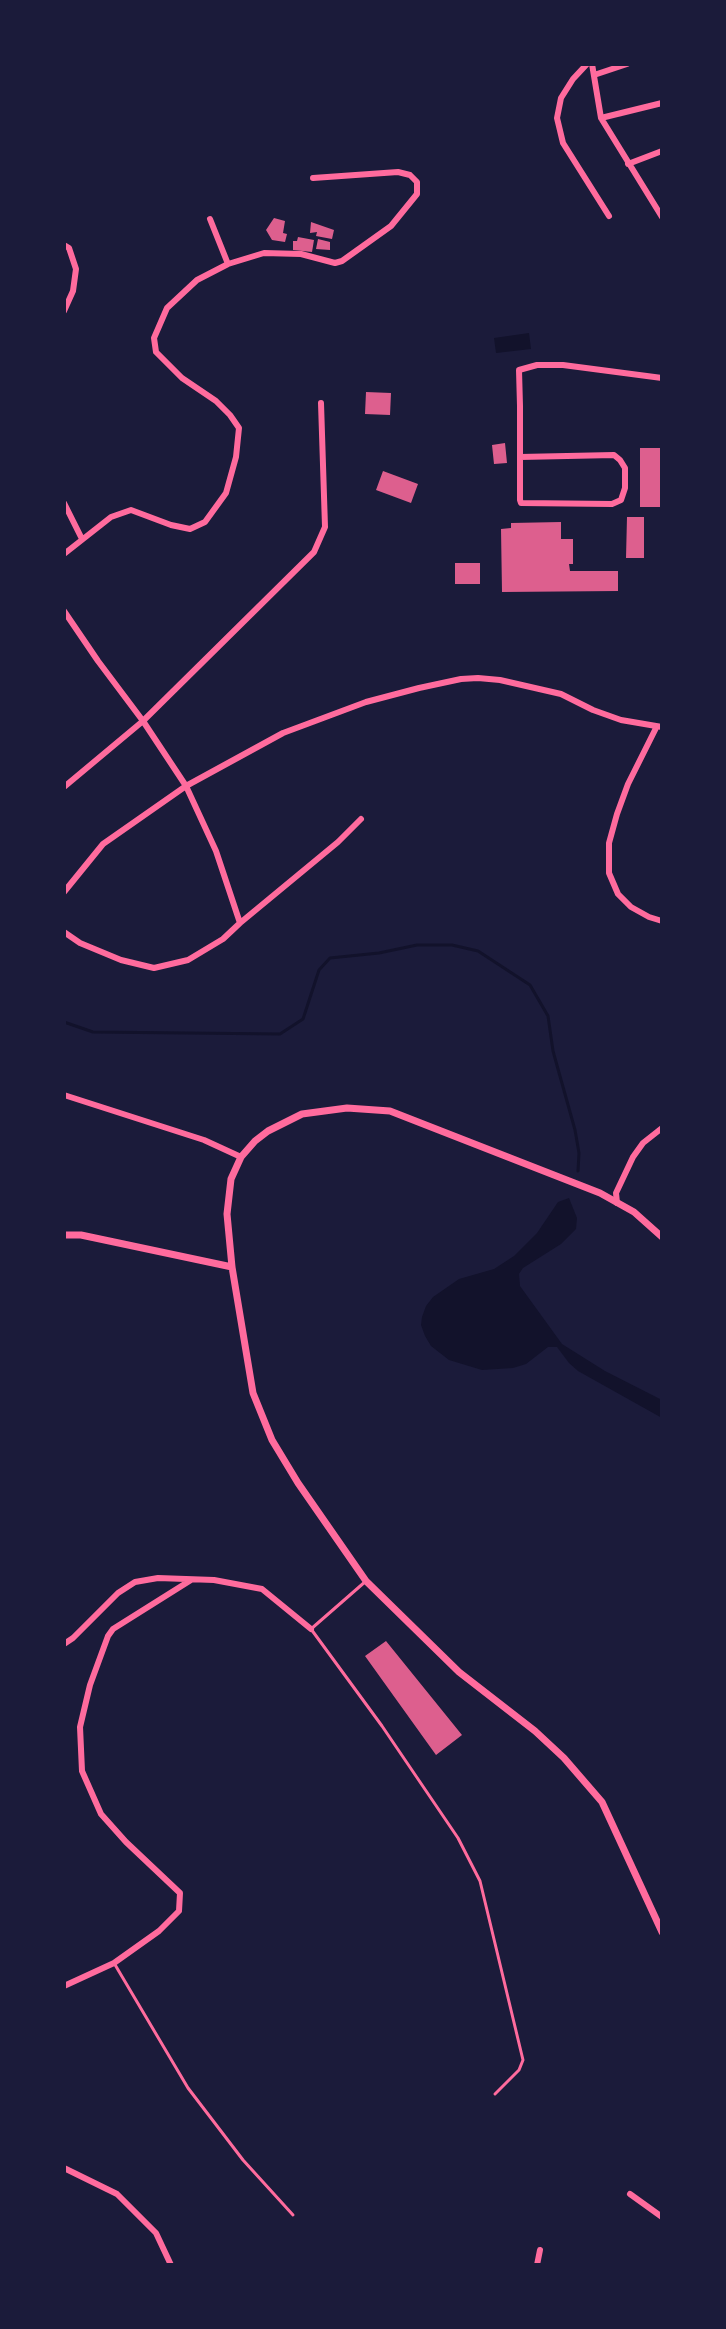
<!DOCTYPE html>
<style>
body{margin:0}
#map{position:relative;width:726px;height:2329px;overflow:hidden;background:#1b1b3a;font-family:"Playfair Display",serif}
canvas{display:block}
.frame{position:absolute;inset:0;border:66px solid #1b1b3a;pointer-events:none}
</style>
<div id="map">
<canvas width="726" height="2329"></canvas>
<div class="frame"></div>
</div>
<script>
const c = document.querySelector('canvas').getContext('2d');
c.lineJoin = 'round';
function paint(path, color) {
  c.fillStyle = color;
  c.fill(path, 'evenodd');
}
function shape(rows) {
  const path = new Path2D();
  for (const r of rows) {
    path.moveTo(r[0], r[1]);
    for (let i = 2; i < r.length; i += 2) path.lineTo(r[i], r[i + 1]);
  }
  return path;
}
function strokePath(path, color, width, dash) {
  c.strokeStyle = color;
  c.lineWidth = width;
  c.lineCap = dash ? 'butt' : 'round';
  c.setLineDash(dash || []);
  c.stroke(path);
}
paint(shape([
 [529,333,531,349,496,353,494,338],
 [569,1198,577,1218,576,1229,561,1244,523,1268,519,1274,520,1286,562,1344,605,1371,662,1400,662,1418,578,1371,569,1363,557,1347,548,1347,526,1364,513,1368,482,1370,449,1360,431,1346,425,1336,421,1325,422,1317,426,1306,433,1297,459,1279,494,1269,514,1256,537,1233,558,1202]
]), '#12122b');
strokePath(shape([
 [64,1022,93,1032,280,1034,303,1019,319,970,330,958,379,953,417,945,452,945,478,951,530,985,548,1016,553,1051,575,1130,579,1153,578,1171]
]), '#12122b', 3);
paint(shape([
 [274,218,285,221,283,233,287,234,285,242,272,240,266,230],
 [311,222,334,230,332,239,316,236,317,232,310,233],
 [298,237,314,240,312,252,293,250,293,241,297,241],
 [318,239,330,242,330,250,316,249],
 [366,392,391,393,390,415,365,414],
 [505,443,507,463,494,464,492,445],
 [640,448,662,448,662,507,640,507],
 [383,471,418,484,411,503,376,490],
 [627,517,644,517,644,558,626,558],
 [561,522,561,539,573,539,573,564,569,564,570,571,618,571,618,591,502,592,501,529,511,528,511,523],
 [455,563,480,563,480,584,455,584],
 [386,1641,462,1735,436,1755,365,1656]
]), '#dd5f8e');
strokePath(shape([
 [366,1581,311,1629,382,1726,458,1838,480,1881,523,2060,519,2070,495,2094],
 [114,1963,188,2088,243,2160,293,2215]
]), '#ff6b9d', 3);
strokePath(shape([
 [587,64,573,79,561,98,557,118,563,143,609,216],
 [592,64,601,118,662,217],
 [594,75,627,64],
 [601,118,662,103],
 [628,164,662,151],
 [210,219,228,264],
 [64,245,69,248,76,269,73,291,64,311],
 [520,457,614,455,620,460,625,468,625,488,621,500,612,504,521,503,520,500,520,406,519,370,537,365,563,365,662,378],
 [64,503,82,539],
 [64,554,111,517,131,510,171,525,190,529,205,522,226,493,236,457,239,428,230,415,216,401,182,378,156,352,154,338,167,308,197,280,228,264,264,253,301,254,335,263,342,261,391,226,417,194,417,182,410,175,398,172,313,178],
 [64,611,98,661,143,721,186,786,216,851,240,923],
 [656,728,628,784,617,814,609,843,609,873,618,894,631,907,649,917,662,921],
 [64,787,143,721,314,552,325,527,321,403],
 [64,892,103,844,186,786,283,733,366,702,419,688,461,679,478,678,500,680,561,694,593,710,621,720,662,727],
 [64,932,80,943,121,960,154,968,188,960,223,939,240,923,338,842,361,819],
 [64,1095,204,1140,241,1157],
 [617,1203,616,1193,633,1157,643,1143,662,1128],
 [64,1644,73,1638,118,1593,135,1582,158,1578,214,1580,262,1589,311,1629],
 [64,1986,114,1963,159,1931,179,1911,180,1893,126,1842,101,1814,82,1771,80,1727,90,1685,108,1636,113,1629,191,1580],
 [64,2168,117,2194,156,2233,171,2265],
 [630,2194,662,2217],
 [537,2265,540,2250]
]), '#ff6b9d', 6);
strokePath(shape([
 [64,1235,81,1235,232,1267],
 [662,1237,634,1212,600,1193,390,1111,347,1108,302,1114,268,1131,255,1141,241,1157,231,1179,227,1214,232,1267,253,1393,272,1440,298,1483,366,1581,459,1672,535,1731,564,1758,602,1802,662,1932]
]), '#ff6b9d', 7);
</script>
